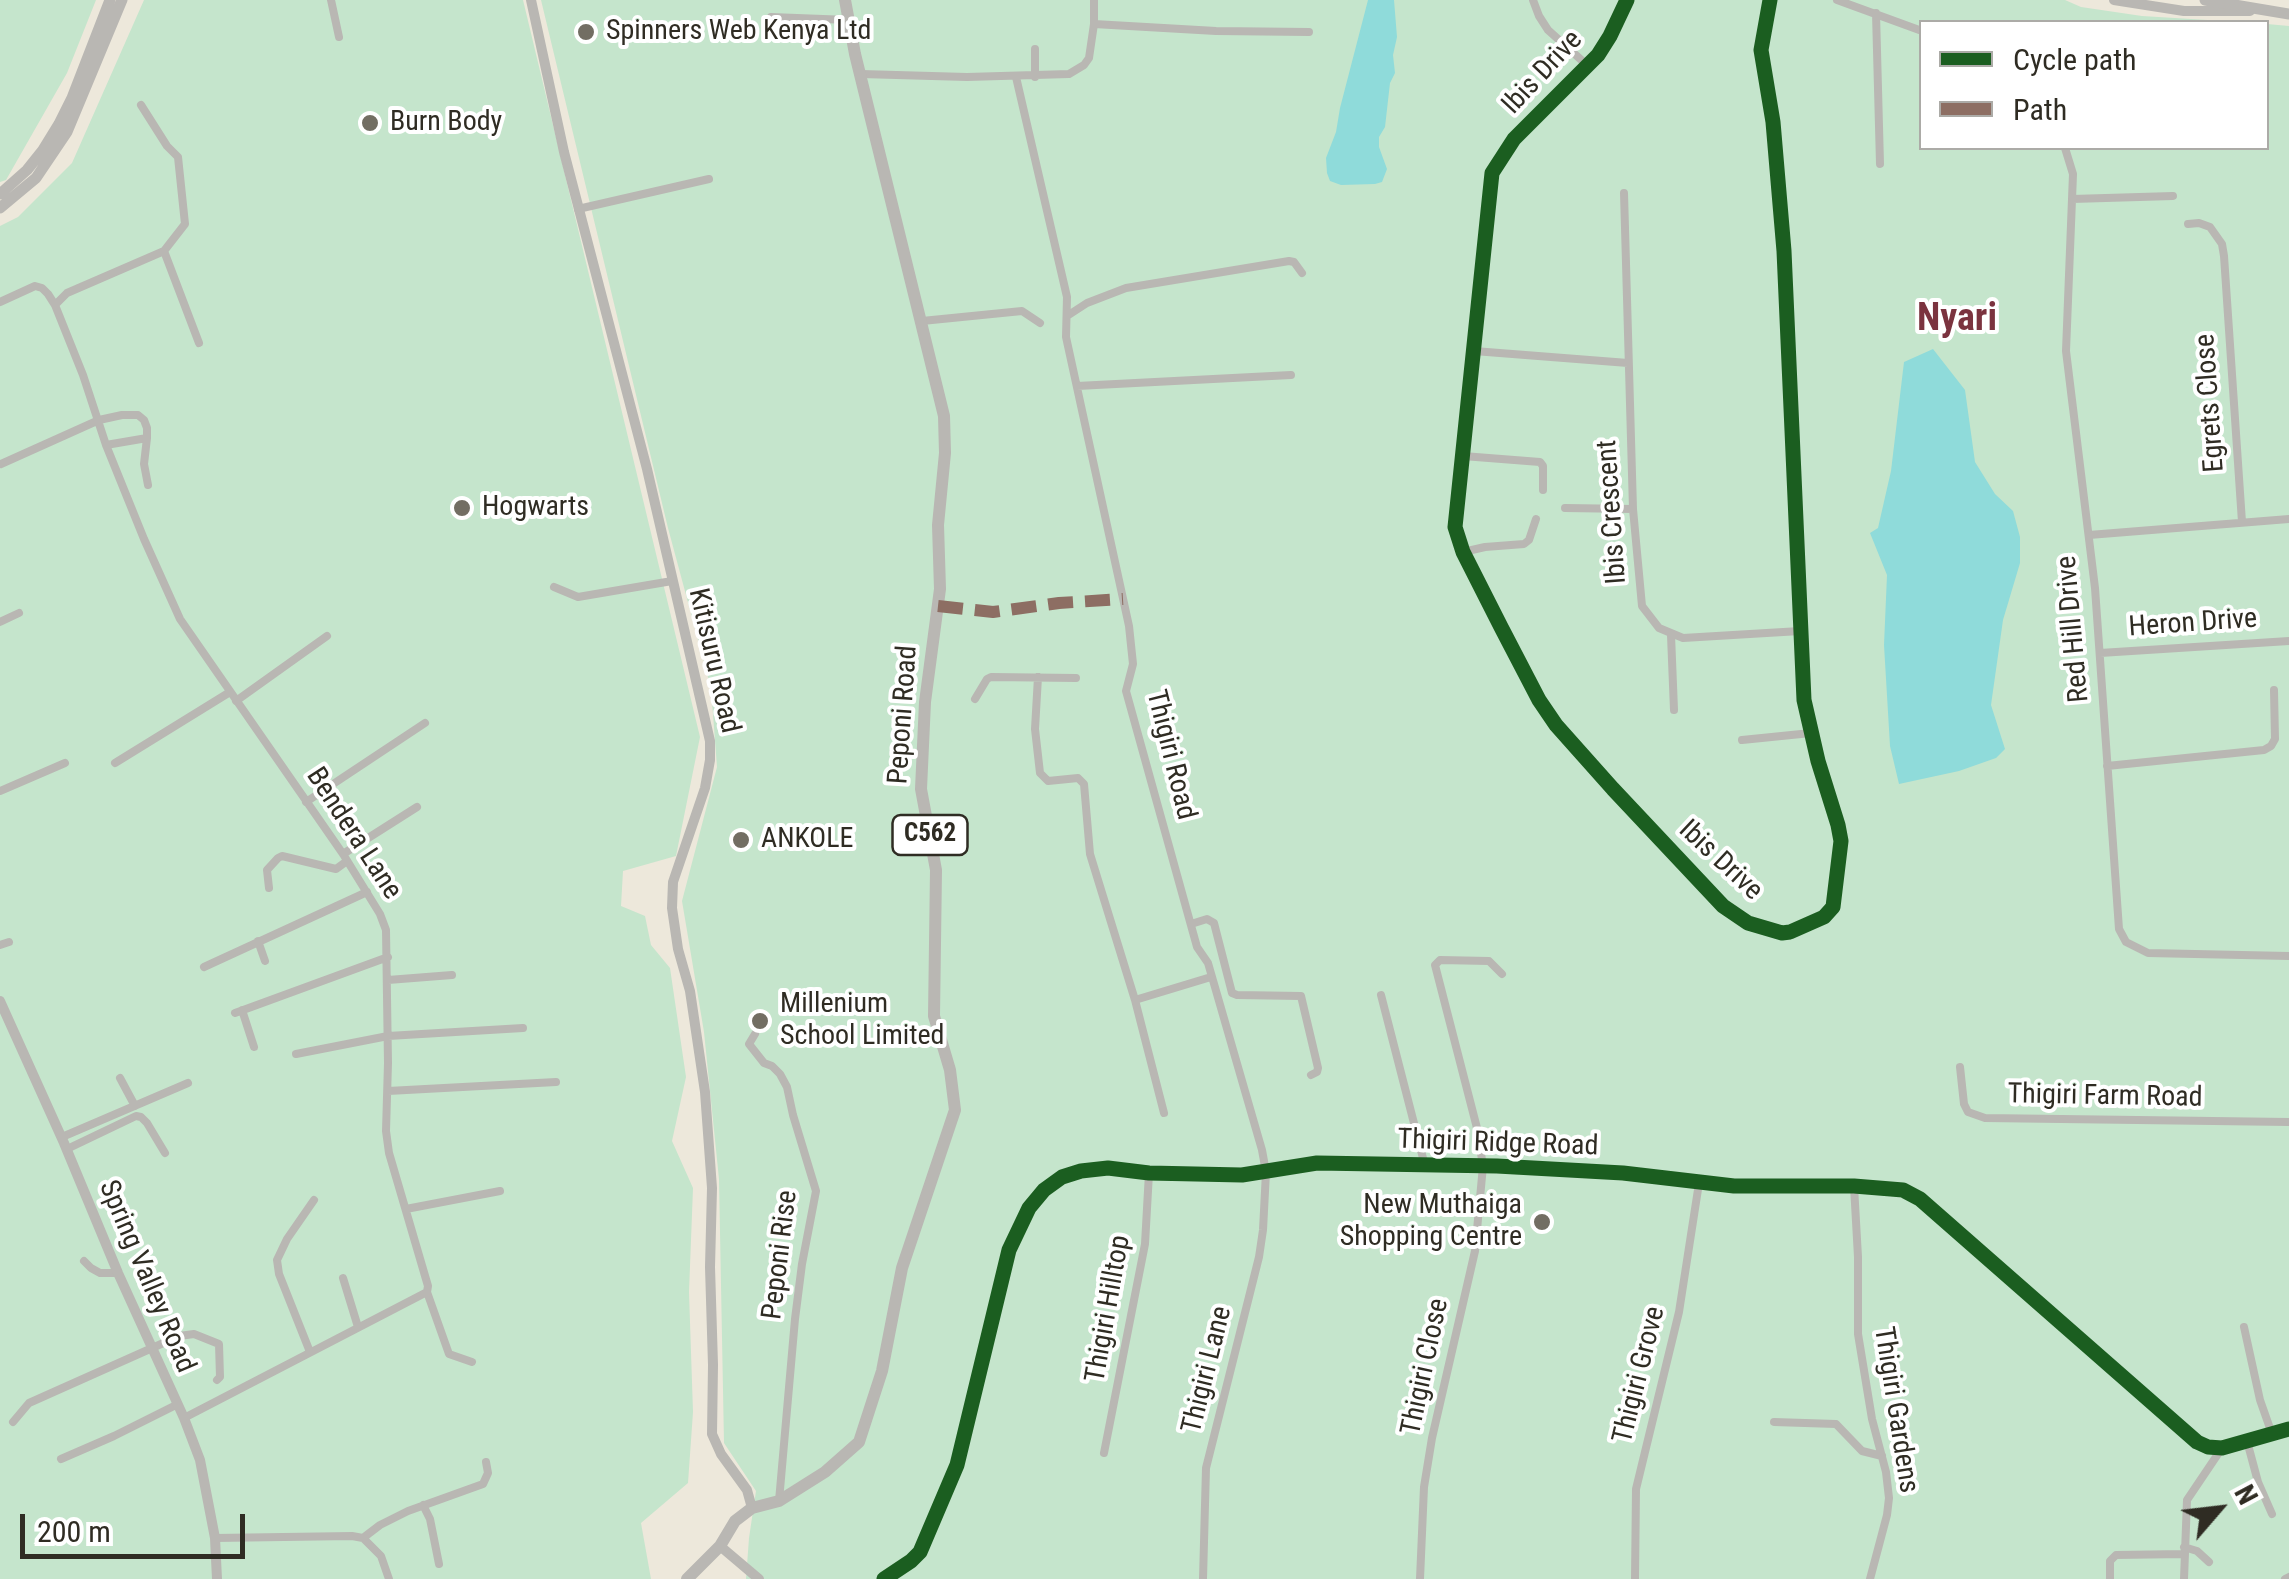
<!DOCTYPE html>
<style>
body{margin:0}
#map{position:relative;width:2289px;height:1579px;overflow:hidden;background:#ede8db;font-family:"Roboto Condensed",sans-serif}
canvas{display:block}
.legend{position:absolute;left:1919px;top:20px;width:350px;height:130px;box-sizing:border-box;background:#fff;border:2px solid #acaba7;margin:0;padding:12px 18px;list-style:none;font-size:30px;color:#2f2c23}
.legend li{display:flex;align-items:center;gap:20px;height:50px}
.legend b{width:50px;border:2px solid #acaba7}
.north{position:absolute;left:2169px;top:1459px;width:100px;height:100px;-webkit-text-stroke:8px #fff;paint-order:stroke;rotate:62deg;font-size:28px;font-weight:700;line-height:40px;text-align:center;color:#2f2c23}
.north::after{content:'';display:block;margin:auto;width:35px;height:45px;background:#2f2c23;clip-path:polygon(50% 0,100% 100%,50% 72%,0 100%)}
.scale{position:absolute;left:20px;top:1514px;width:225px;height:45px;box-sizing:border-box;border:5px solid #2f2c23;border-top:0;padding-left:12px;font-size:30px;line-height:35px;white-space:nowrap;color:#2f2c23;-webkit-text-stroke:8px #fff;paint-order:stroke}
</style>
<div id="map">
<canvas width="2289" height="1579"></canvas>
<ul class="legend">
<li><b style="height:12px;background:#1b5e20"></b>Cycle path</li>
<li><b style="height:12px;background:#8d6e63"></b>Path</li>
</ul>
<div class="north">N</div>
<div class="scale">200 m</div>
</div>
<script>
const c = document.querySelector('canvas').getContext('2d');
c.lineJoin = 'round';
function paint(path, color) {
  c.fillStyle = color;
  c.fill(path, 'evenodd');
}
function shape(rows) {
  const path = new Path2D();
  for (const r of rows) {
    path.moveTo(r[0], r[1]);
    for (let i = 2; i < r.length; i += 2) path.lineTo(r[i], r[i + 1]);
  }
  return path;
}
function strokePath(path, color, width, dash) {
  c.strokeStyle = color;
  c.lineWidth = width;
  c.lineCap = dash ? 'butt' : 'round';
  c.setLineDash(dash || []);
  c.stroke(path);
}
function write(font, color, halo, rows, align = 'center') {
  c.font = font + ' "Roboto Condensed",sans-serif';
  c.lineWidth = 8;
  c.setLineDash([]);
  c.textBaseline = 'middle';
  c.strokeStyle = halo;
  c.fillStyle = color;
  for (const [text, x, y, turn = 0] of rows) {
    c.save();
    c.translate(x, y);
    c.rotate((+turn || 0) * Math.PI / 180);
    c.textAlign = isNaN(turn) ? turn : align;
    if (halo) c.strokeText(text, 0, 0);
    c.fillText(text, 0, 0);
    c.restore();
  }
}
paint(shape([
 [0,0,96,0,67,73,6,180,0,182],
 [144,0,523,0,700,737,676,856,623,871,621,906,645,916,651,945,670,968,686,1077,672,1141,693,1188,689,1292,693,1412,688,1483,641,1523,651,1579,0,1579,0,226,18,217,72,163],
 [541,0,2065,0,2081,7,2142,16,2240,22,1922,22,1922,148,2266,148,2267,24,2289,26,2289,1579,746,1579,749,1538,756,1491,724,1443,719,1179,704,1032,682,901,717,767,711,688,668,528]
]), '#c5e5cc');
paint(shape([
 [1368,0,1394,0,1397,37,1393,55,1395,73,1390,83,1385,127,1379,137,1379,147,1387,169,1382,182,1375,184,1341,185,1330,181,1327,173,1326,158,1336,132,1340,108],
 [1933,349,1965,390,1975,462,1995,494,2013,511,2020,537,2020,563,2003,620,1991,705,2005,749,1996,758,1959,771,1899,784,1890,746,1884,645,1887,575,1870,533,1878,528,1891,471,1904,362]
]), '#8fdbda');
strokePath(shape([
 [331,0,339,37],
 [1533,0,1539,16,1548,30,1588,66],
 [1627,0,1610,36,1598,55,1514,139,1492,173,1455,527,1463,552,1501,627,1539,700,1556,725,1613,789,1723,906,1748,923,1782,933,1790,932,1824,917,1833,907,1841,841,1838,825,1818,761,1804,700,1784,251,1773,122,1761,50,1770,0],
 [1837,0,1922,31],
 [1876,13,1880,164],
 [771,17,849,20],
 [1094,24,1216,31,1309,32],
 [1035,49,1035,77],
 [861,74,967,77,1069,74,1084,65,1089,58,1094,24,1094,0],
 [1016,77,1067,297,1066,337,1129,626,1133,664,1126,691,1197,947,1208,963,1262,1150,1266,1172,1263,1230,1259,1257,1206,1468,1203,1579],
 [141,105,167,146,178,157,185,224,164,251,199,343],
 [2065,148,2073,174,2066,351,2095,588,2119,929,2126,942,2148,953,2289,956],
 [1624,193,1633,509,1642,606,1659,628,1683,638,1800,631],
 [2072,199,2173,196],
 [578,209,709,179],
 [2188,224,2199,223,2210,227,2222,244,2224,256,2242,522],
 [0,302,35,286,42,288,48,294,55,305,83,375,106,445,144,539,180,619,343,854,380,914,386,930,388,1063,386,1131,389,1153,428,1286,427,1292,184,1418],
 [55,305,67,293,164,251],
 [1067,316,1087,303,1126,288,1289,261,1294,262,1302,273],
 [922,321,1022,311,1040,323],
 [1474,351,1628,363],
 [1077,386,1291,375],
 [106,445,147,438,144,464,148,485],
 [1463,456,1540,462,1543,466,1543,490],
 [1,464,99,420,122,415,138,415,144,420,147,428,147,438],
 [1565,508,1633,509],
 [2089,535,2289,519],
 [1463,552,1485,547,1524,544,1529,540,1536,519],
 [554,587,578,597,672,581],
 [0,622,19,613],
 [1671,635,1674,710],
 [2100,653,2289,641],
 [1038,677,1035,729,1040,773,1048,781,1078,778,1084,784,1090,854,1135,1000,1164,1113],
 [975,699,987,679,991,677,1076,678],
 [236,701,327,636],
 [1742,740,1811,733],
 [115,763,230,692],
 [2107,766,2264,750,2271,746,2275,739,2274,690],
 [0,791,65,763],
 [306,802,425,723],
 [343,854,417,807],
 [269,888,267,870,278,858,282,856,336,869,347,861],
 [1191,924,1207,919,1214,923,1232,993,1237,995,1301,996,1318,1068,1317,1072,1311,1075],
 [258,941,265,961],
 [0,945,9,942],
 [204,967,367,892],
 [388,980,452,975],
 [1381,995,1425,1166],
 [1135,1000,1211,977],
 [242,1010,254,1047],
 [235,1013,388,957],
 [755,1034,749,1044,764,1063,772,1066,780,1074,787,1087,793,1115,816,1191,802,1264,795,1319,779,1501],
 [296,1054,388,1036,523,1028],
 [1960,1067,1964,1104,1968,1112,1985,1118,2289,1122],
 [120,1078,135,1106],
 [388,1091,556,1082],
 [62,1137,188,1083],
 [67,1149,136,1116,141,1117,147,1123,165,1153],
 [1854,1186,1858,1257,1858,1334,1872,1419,1886,1472,1889,1498,1887,1515,1870,1579],
 [406,1209,500,1191],
 [84,1261,91,1268,100,1273,118,1273],
 [343,1278,358,1327],
 [427,1292,449,1354,472,1362],
 [2244,1327,2260,1400,2272,1434],
 [310,1352,279,1274,277,1260,287,1239,314,1200],
 [13,1422,29,1403,179,1336,194,1334,219,1344,220,1377,217,1380],
 [1774,1422,1836,1424,1862,1451,1882,1456],
 [2247,1441,2258,1482,2272,1514],
 [1104,1453,1145,1244,1149,1173],
 [61,1459,114,1436,176,1405],
 [423,1505,430,1519,439,1564],
 [215,1538,352,1536,363,1538,381,1556,389,1579],
 [363,1538,380,1525,408,1511,483,1484,488,1473,486,1462],
 [2184,1547,2197,1551,2209,1562],
 [1420,1579,1424,1487,1432,1438,1475,1251,1483,1166,1477,1128,1435,965,1440,960,1489,961,1502,974],
 [1635,1579,1636,1489,1679,1312,1699,1183],
 [2110,1579,2110,1561,2116,1555,2184,1554],
 [2184,1579,2187,1500,2222,1448],
 [2285,1579,2289,1577]
]), '#b9b7b3', 8);
strokePath(shape([
 [531,0,564,152,647,469,710,741,710,760,705,788,673,882,672,908,678,949,690,991,705,1092,712,1188,710,1267,713,1365,712,1434,721,1454,747,1490,752,1508],
 [2114,0,2184,11,2250,11],
 [0,1001,64,1143,118,1273,184,1418,200,1460,215,1538,217,1579],
 [720,1546,759,1579],
 [884,1579,911,1561,920,1552,957,1465,1009,1250,1029,1208,1044,1190,1062,1177,1081,1171,1108,1168,1149,1173,1242,1175,1317,1163,1497,1166,1623,1173,1734,1186,1854,1186,1903,1190,1920,1199,2197,1442,2208,1447,2222,1448,2289,1429]
]), '#b9b7b3', 10);
strokePath(shape([
 [2205,0,2289,14],
 [0,194,27,170,43,150,59,124,72,98,110,0],
 [0,208,36,178,67,132,122,0]
]), '#b9b7b3', 11);
strokePath(shape([
 [687,1579,720,1546,735,1521,752,1508,779,1501,825,1472,859,1442,882,1371,902,1268,955,1110,950,1070,934,1016,936,870,921,789,925,702,940,589,938,525,945,453,944,416,855,54,845,0]
]), '#b9b7b3', 12);
strokePath(shape([
 [938,606,993,612,1059,603,1123,599]
]), '#8d6e63', 12, [25, 12]);
strokePath(shape([
 [1627,0,1610,36,1598,55,1514,139,1492,173,1455,527,1463,552,1501,627,1539,700,1556,725,1613,789,1723,906,1748,923,1782,933,1790,932,1824,917,1833,907,1841,841,1838,825,1818,761,1804,700,1784,251,1773,122,1761,50,1770,0],
 [884,1579,911,1561,920,1552,957,1465,1009,1250,1029,1208,1044,1190,1062,1177,1081,1171,1108,1168,1149,1173,1242,1175,1317,1163,1497,1166,1623,1173,1734,1186,1854,1186,1903,1190,1920,1199,2197,1442,2208,1447,2222,1448,2289,1429]
]), '#1b5e20', 15);
for (const [x, y, r, color] of [
 [586,32,10,"#726e63"],
 [370,123,10,"#726e63"],
 [462,508,10,"#726e63"],
 [741,840,10,"#726e63"],
 [760,1021,10,"#726e63"],
 [1542,1222,10,"#726e63"]
]) {
  const dot = new Path2D();
  dot.arc(x, y, r, 0, 2 * Math.PI);
  c.fillStyle = color;
  c.fill(dot);
  strokePath(dot, '#fff', 4);
}
for (const [x, y, w] of [
 [930,835,75]
]) {
  const box = new Path2D();
  box.roundRect(x - w / 2, y - 20, w, 40, 8);
  c.fillStyle = '#fff';
  c.fill(box);
  strokePath(box, '#2f2c23', 2.5);
}
write('bold 25px', '#2f2c23', null, [
 ["C562",930,835]
]);
write('28px', '#2f2c23', '#fff', [
 ["Spinners Web Kenya Ltd",606,32],
 ["Burn Body",390,123],
 ["Hogwarts",482,508],
 ["ANKOLE",761,840],
 ["Millenium",780,1005],
 ["School Limited",780,1037],
 ["New Muthaiga",1522,1206,"right"],
 ["Shopping Centre",1522,1238,"right"]
], 'left');
write('28px', '#2f2c23', '#fff', [
 ["Ibis Drive",1543,73,-47],
 ["Egrets Close",2211,403,-94],
 ["Ibis Crescent",1613,512,-94],
 ["Heron Drive",2193,624,-4],
 ["Red Hill Drive",2074,629,-95],
 ["Kitisuru Road",713,661,77],
 ["Peponi Road",904,715,-86],
 ["Thigiri Road",1170,755,76],
 ["Bendera Lane",353,834,57],
 ["Ibis Drive",1720,861,43],
 ["Thigiri Farm Road",2105,1097,1],
 ["Thigiri Ridge Road",1498,1144,2],
 ["Peponi Rise",781,1255,-83],
 ["Spring Valley Road",146,1277,67],
 ["Thigiri Hilltop",1109,1309,-80],
 ["Thigiri Close",1426,1367,-78],
 ["Thigiri Lane",1208,1370,-76],
 ["Thigiri Grove",1640,1375,-76],
 ["Thigiri Gardens",1895,1410,81]
]);
write('bold 38px', '#7b333f', '#fff', [
 ["Nyari",1957,320]
]);
</script>
